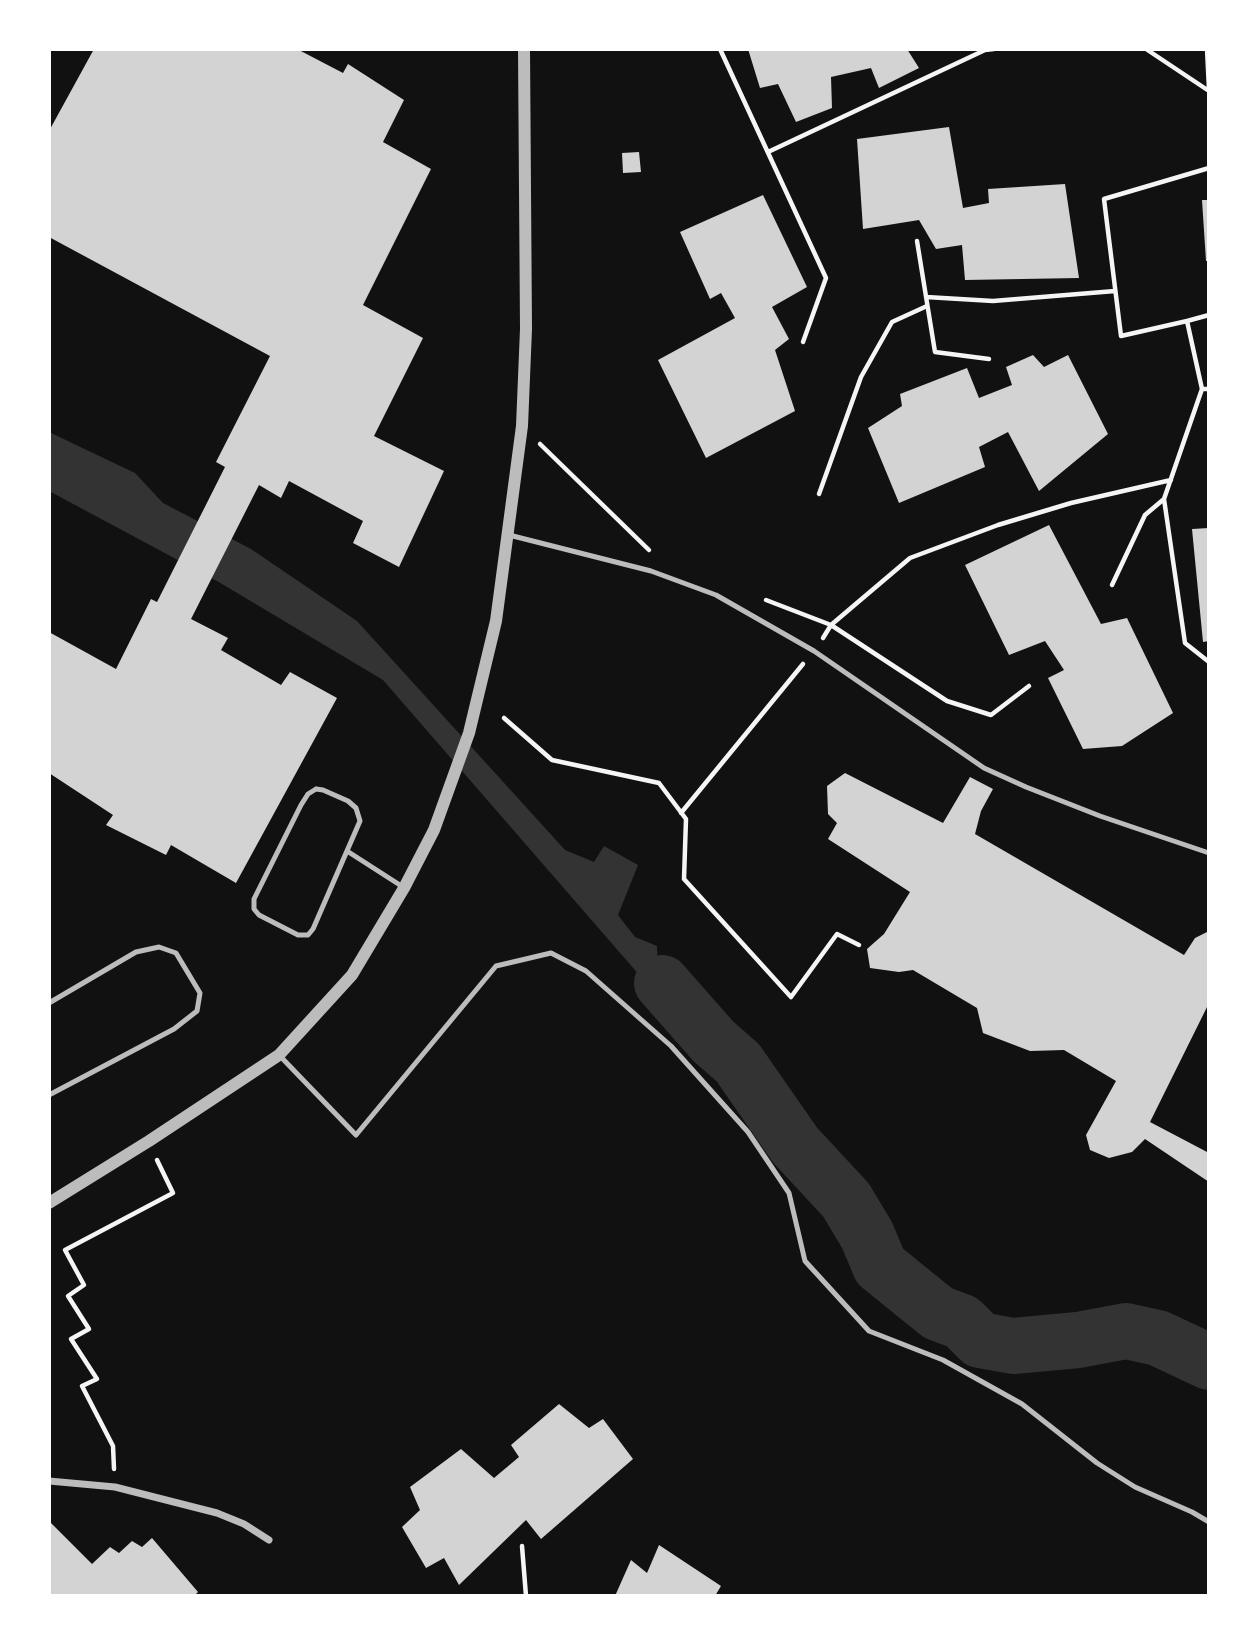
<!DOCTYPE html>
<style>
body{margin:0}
#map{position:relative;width:1258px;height:1645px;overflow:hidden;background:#111;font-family:Inter,sans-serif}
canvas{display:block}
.frame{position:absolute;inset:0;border:51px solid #fff;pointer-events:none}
</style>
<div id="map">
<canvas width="1258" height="1645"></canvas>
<div class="frame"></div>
</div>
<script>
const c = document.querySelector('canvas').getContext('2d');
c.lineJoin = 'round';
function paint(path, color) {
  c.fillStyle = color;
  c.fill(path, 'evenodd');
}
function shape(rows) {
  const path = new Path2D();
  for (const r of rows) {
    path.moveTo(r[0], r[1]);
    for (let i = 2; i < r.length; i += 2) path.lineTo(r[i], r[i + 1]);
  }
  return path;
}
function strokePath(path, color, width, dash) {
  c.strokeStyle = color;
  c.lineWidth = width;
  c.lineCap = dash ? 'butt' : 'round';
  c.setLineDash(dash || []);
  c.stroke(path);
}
paint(shape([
 [49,432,135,473,163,503,251,549,357,621,565,850,594,862,604,846,638,865,618,915,635,937,657,946,658,975,719,1031,707,1053,383,680,217,581,49,491]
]), '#333');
strokePath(shape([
 [662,983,713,1041,738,1063,795,1145,846,1200,867,1235,880,1266,938,1313,962,1322,980,1340,1013,1346,1078,1340,1126,1331,1158,1338,1209,1362]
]), '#333', 56);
paint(shape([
 [94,49,297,49,343,73,348,64,404,100,383,142,431,169,363,305,423,338,374,436,444,471,399,567,353,543,363,521,289,481,281,498,259,485,191,619,228,638,221,650,281,685,290,672,337,698,236,883,171,845,166,855,106,825,113,815,49,773,49,632,116,669,151,599,157,602,225,467,216,462,270,356,49,237,49,131],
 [748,49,907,49,919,68,879,88,871,68,831,77,832,108,796,122,778,84,760,88],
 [949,127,963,208,989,203,988,189,1065,184,1079,278,965,280,962,245,936,249,919,220,863,229,857,139],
 [639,152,641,172,623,173,622,153],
 [763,195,807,287,772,307,789,339,775,350,795,411,706,458,658,360,735,318,721,293,710,299,680,232],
 [1202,200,1209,200,1209,261,1206,261],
 [1033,355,1044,367,1068,355,1108,434,1039,491,1008,432,979,447,985,467,899,503,868,428,902,406,900,394,967,368,979,398,1012,385,1006,367],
 [1049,525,1101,624,1127,618,1173,713,1122,746,1083,749,1048,678,1064,670,1045,641,1009,655,965,565],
 [1209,528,1209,641,1203,642,1192,529],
 [845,773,943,823,970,777,993,789,981,811,975,834,1184,955,1195,938,1209,931,1209,1003,1150,1122,1209,1153,1209,1182,1145,1139,1132,1152,1109,1158,1090,1150,1086,1135,1116,1081,1064,1050,1030,1051,983,1033,977,1008,913,970,899,972,870,968,867,949,884,934,910,892,828,839,837,823,828,814,827,786],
 [559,1404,589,1428,603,1419,633,1459,541,1539,526,1520,459,1585,444,1558,426,1568,402,1527,420,1510,410,1487,461,1449,494,1478,519,1457,511,1445],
 [49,1521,92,1564,110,1547,119,1553,132,1541,142,1547,152,1538,198,1592,194,1596,49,1596],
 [659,1545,721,1586,715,1596,615,1596,631,1560,647,1573]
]), '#d3d3d3');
strokePath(shape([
 [720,49,826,278,803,342],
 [1146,49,1209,91],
 [1207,49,1209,90],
 [768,152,985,50,994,49],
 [1209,168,1104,199,1121,336,1187,321,1202,389,1209,389],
 [917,241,935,352,989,359],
 [926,297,993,301,1115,291],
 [1187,321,1209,315],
 [1202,389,1164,499,1185,643,1209,662],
 [540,444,649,550],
 [819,494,861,377,892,322,927,306],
 [1112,585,1145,515,1164,499],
 [766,600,831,625,947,701,991,715,1029,686],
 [823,638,831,625,910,558,998,525,1071,503,1171,480],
 [504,718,552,760,659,783,686,819,684,879,791,997,837,934,859,945],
 [681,813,803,664],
 [114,1469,113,1446,82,1386,97,1379,71,1339,89,1329,68,1296,84,1285,65,1250,173,1193,157,1160],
 [522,1546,526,1596]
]), '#f5f5f5', 4.5);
strokePath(shape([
 [509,535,651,571,716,595,814,651,984,768,1026,787,1100,816,1209,853],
 [316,789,323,790,348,801,356,808,360,821,313,929,308,935,298,935,259,915,254,909,254,899,301,805,308,794,316,789],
 [347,851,403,887],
 [49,1003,136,952,159,947,176,953,200,993,197,1011,174,1029,49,1095],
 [279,1055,356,1135,496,966,551,953,586,971,671,1046,748,1132,789,1193,805,1261,869,1331,943,1360,1022,1404,1097,1463,1135,1487,1192,1512,1209,1522]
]), '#bcbcbc', 5);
strokePath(shape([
 [49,1481,115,1487,217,1513,244,1524,269,1540]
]), '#bcbcbc', 7);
strokePath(shape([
 [49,1203,149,1141,279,1055,352,975,404,888,434,830,469,733,496,621,522,426,526,329,524,49]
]), '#bcbcbc', 12);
</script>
